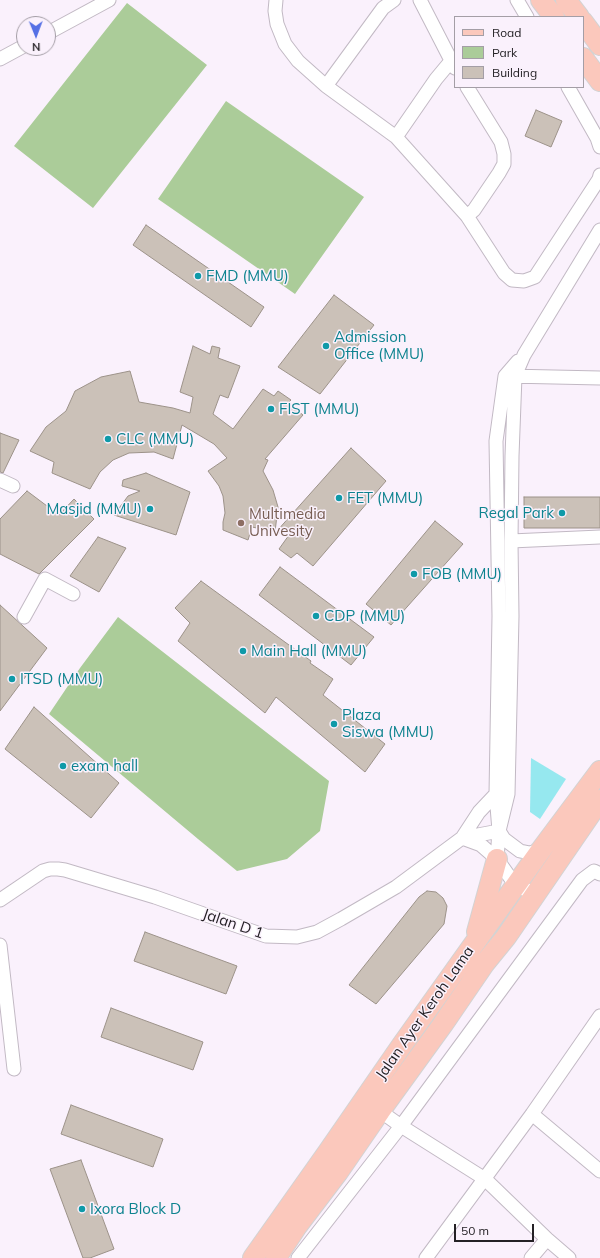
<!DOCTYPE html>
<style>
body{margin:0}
#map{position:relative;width:600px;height:1258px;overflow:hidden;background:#faf1fc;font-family:Mulish,sans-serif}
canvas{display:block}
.legend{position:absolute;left:454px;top:16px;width:130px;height:72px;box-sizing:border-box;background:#faf1fc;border:1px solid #a49ea6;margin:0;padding:5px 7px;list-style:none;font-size:12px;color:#242125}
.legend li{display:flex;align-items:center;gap:8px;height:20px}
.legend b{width:20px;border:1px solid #a49ea6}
.north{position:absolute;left:16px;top:16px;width:40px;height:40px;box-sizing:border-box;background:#faf1fc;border:1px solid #a49ea6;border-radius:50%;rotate:179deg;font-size:11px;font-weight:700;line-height:16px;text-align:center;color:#242125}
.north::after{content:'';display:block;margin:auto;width:14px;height:18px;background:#5570e5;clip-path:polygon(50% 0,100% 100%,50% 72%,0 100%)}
.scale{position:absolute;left:454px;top:1224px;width:80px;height:18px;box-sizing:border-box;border:2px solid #242125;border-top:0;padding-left:5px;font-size:12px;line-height:14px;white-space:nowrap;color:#242125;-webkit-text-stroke:3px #faf1fc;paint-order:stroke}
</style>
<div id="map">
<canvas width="600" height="1258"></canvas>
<ul class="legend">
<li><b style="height:5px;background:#fbc8bc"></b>Road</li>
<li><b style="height:11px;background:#abcc99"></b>Park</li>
<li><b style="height:11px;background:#cbc1b8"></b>Building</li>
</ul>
<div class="north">N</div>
<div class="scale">50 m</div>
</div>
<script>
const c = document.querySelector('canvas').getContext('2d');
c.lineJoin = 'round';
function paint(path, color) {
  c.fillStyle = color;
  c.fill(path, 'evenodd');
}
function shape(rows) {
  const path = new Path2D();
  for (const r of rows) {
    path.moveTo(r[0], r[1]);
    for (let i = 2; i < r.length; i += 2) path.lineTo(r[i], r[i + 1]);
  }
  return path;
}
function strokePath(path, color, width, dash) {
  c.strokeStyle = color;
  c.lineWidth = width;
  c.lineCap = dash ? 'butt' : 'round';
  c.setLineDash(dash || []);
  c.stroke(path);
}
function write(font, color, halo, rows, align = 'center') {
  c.font = font + ' Mulish,sans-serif';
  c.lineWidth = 3;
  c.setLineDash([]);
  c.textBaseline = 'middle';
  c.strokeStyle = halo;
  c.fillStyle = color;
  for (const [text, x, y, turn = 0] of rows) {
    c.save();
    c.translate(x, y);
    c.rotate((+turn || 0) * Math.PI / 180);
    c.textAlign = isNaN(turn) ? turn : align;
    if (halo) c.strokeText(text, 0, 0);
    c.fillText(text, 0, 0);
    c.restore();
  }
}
paint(shape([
 [127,3,207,65,93,208,14,146],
 [226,101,364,197,295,294,158,199],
 [118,617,329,781,320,831,287,859,237,871,198,839,49,714,80,668]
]), '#abcc99');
paint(shape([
 [531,758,566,779,540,819,530,812]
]), '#96e8ef');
const building = shape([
 [536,110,562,121,551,147,525,136,536,110],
 [146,225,264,307,251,327,133,245,146,225],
 [334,295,374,325,320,394,278,367,334,295],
 [193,346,210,354,212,346,220,348,218,358,240,366,228,398,220,395,213,414,233,429,263,389,274,396,278,391,291,400,288,403,303,415,265,459,268,460,263,471,273,490,278,507,275,532,252,527,248,540,223,530,223,522,225,513,223,496,219,486,208,471,227,458,214,444,182,425,173,459,154,452,129,453,113,460,100,472,90,489,52,473,54,462,30,451,46,427,66,411,75,391,101,377,130,371,139,402,173,408,190,413,193,397,180,392,193,346],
 [0,433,19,440,3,473,0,472,0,433],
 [351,448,386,481,313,566,297,553,291,558,279,549,289,535,276,532,351,448],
 [146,473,190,492,176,535,114,515,128,496,140,491,122,486,123,480,146,473],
 [27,491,59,515,74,499,94,519,39,574,0,554,0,519,27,491],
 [524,497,600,497,600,528,524,528,524,497],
 [435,521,463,544,391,625,366,604,435,521],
 [98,537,126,548,99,592,70,576,98,537],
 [280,567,374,637,351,665,259,595,280,567],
 [201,581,311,661,310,663,333,679,323,695,385,744,365,772,276,697,265,713,178,641,190,623,175,608,201,581],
 [0,605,47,648,0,711,0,605],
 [34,707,119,783,91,818,5,749,34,707],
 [427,891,436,892,443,898,447,906,444,924,376,1004,349,985,419,897,427,891],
 [145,932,237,966,226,994,134,961,145,932],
 [111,1008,203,1042,193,1070,101,1037,111,1008],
 [71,1105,163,1139,153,1167,61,1134,71,1105],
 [81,1160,114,1249,90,1258,83,1258,50,1169,81,1160]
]);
paint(building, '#cbc1b8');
strokePath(building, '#9c9289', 1);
const street = shape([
 [276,0,275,11,277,24,285,44,298,61,326,86,396,137,467,216,504,273,512,280,524,281,535,277,599,179,600,175],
 [420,0,455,68],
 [517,0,527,17],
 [48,33,109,0],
 [0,59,24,46],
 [326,86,383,8,394,0],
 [568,87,597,138,600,147],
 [396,137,436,79,451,61],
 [467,216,474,210,499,173,504,164,504,154,501,142,467,87],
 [518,361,505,376,496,441,499,616,496,794,499,831,504,839,520,851,530,853,541,850],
 [508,376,600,378],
 [0,480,13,486],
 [511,541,600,537],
 [24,617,45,579,73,594],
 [496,794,479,812,462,838,481,845,497,859,516,886,526,890,533,891,540,886],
 [497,859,499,831,508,794,512,616,511,541,512,456,515,376,524,355,600,230],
 [0,900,43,871,50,869,58,869,65,870,155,897,266,936,297,937,317,932,341,919,396,887,462,838,499,831],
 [0,945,14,1069],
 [380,1111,401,1126,485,1179,547,1239,569,1258],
 [532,1114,600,1171],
 [298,1258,401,1126,582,880,594,871,600,874],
 [426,1258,532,1114,600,1016],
 [531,1258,547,1239]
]);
const primary = shape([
 [541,0,554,17],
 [566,0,579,17],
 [583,22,600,45],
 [583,58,600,81],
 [477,932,497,859],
 [253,1258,328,1152,402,1045,541,850,600,771],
 [276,1258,297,1226,338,1172,380,1111,443,1024,484,964,506,937,600,800]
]);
strokePath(street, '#c2b9c4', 15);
strokePath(primary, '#d3d3d3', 22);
strokePath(street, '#fff', 13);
strokePath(primary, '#fbc8bc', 20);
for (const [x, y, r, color] of [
 [198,276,4,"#0f9aa8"],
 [326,346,4,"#0f9aa8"],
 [271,409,4,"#0f9aa8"],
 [108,439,4,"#0f9aa8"],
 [339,498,4,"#0f9aa8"],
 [150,509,4,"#0f9aa8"],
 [562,513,4,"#0f9aa8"],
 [241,523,4,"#8d6e63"],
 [414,574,4,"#0f9aa8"],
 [316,616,4,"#0f9aa8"],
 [243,651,4,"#0f9aa8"],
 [12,679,4,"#0f9aa8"],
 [334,724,4,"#0f9aa8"],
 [63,766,4,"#0f9aa8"],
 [82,1209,4,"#0f9aa8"]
]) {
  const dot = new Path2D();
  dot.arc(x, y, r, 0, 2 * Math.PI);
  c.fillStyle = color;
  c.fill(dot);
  strokePath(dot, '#faf1fc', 1.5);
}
write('15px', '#0d838f', '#faf1fc', [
 ["FMD (MMU)",206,276],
 ["Admission",334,337],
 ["Office (MMU)",334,354],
 ["FIST (MMU)",279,409],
 ["CLC (MMU)",116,439],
 ["FET (MMU)",347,498],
 ["Masjid (MMU)",142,509,"right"],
 ["Regal Park",554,513,"right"],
 ["FOB (MMU)",422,574],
 ["CDP (MMU)",324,616],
 ["Main Hall (MMU)",251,651],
 ["ITSD (MMU)",20,679],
 ["Plaza",342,715],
 ["Siswa (MMU)",342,732],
 ["exam hall",71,766],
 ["Ixora Block D",90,1209]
], 'left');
write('15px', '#785e54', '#faf1fc', [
 ["Multimedia",249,514],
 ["Univesity",249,531]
], 'left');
write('15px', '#242125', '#faf1fc', [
 ["Jalan D 1",233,924,19],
 ["Jalan Ayer Keroh Lama",425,1013,-55]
]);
</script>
